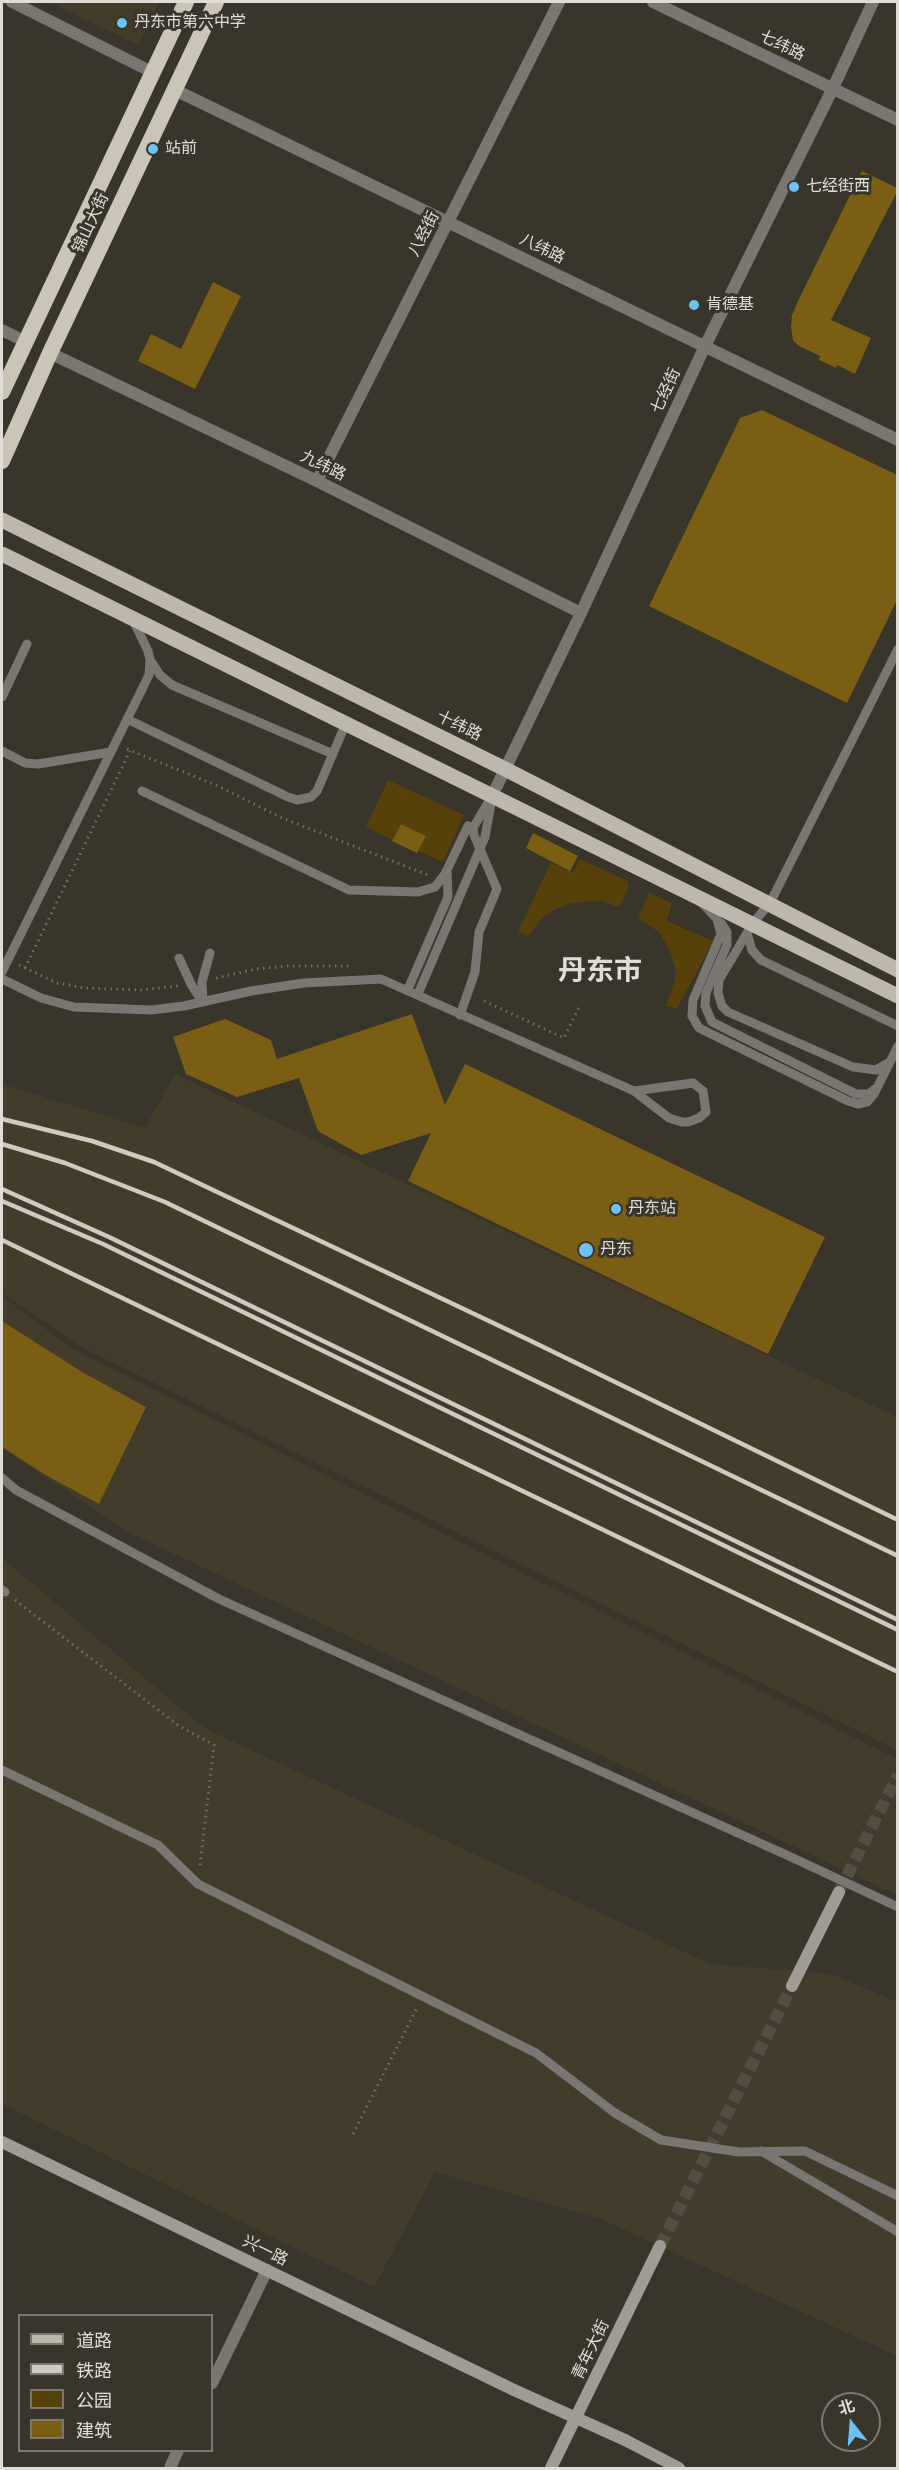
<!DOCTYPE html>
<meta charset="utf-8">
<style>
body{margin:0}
#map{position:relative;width:899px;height:2470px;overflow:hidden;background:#3a352a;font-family:Manrope,"Noto Sans SC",sans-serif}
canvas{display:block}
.frame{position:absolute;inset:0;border:3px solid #e1ddd6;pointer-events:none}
.legend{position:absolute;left:18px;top:2314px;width:195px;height:138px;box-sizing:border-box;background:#3a352a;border:2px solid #7d786f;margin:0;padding:8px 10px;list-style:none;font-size:18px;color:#e1ddd6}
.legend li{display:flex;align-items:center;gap:12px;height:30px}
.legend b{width:30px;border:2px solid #7d786f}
.north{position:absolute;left:821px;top:2392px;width:60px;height:60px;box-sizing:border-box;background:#3a352a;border:2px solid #7d786f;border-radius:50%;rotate:343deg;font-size:16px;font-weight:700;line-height:24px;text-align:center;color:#e1ddd6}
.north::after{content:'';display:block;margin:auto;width:21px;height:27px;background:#6ec2f3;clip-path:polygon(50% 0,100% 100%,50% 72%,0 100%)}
</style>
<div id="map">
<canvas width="899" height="2470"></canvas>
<div class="frame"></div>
<ul class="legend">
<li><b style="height:8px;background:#beb8ac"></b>道路</li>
<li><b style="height:8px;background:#cecac2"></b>铁路</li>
<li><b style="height:16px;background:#554109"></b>公园</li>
<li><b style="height:16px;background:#795e14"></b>建筑</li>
</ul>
<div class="north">北</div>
</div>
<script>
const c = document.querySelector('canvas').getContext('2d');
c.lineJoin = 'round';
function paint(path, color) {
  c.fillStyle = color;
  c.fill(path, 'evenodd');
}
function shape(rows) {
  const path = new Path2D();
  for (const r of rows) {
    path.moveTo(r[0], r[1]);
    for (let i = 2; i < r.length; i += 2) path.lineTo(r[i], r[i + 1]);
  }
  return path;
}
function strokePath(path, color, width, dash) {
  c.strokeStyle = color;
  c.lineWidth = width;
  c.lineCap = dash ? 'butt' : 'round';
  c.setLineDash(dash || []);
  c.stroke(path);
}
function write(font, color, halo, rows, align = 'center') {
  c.font = font + ' Manrope,"Noto Sans SC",sans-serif';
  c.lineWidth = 6;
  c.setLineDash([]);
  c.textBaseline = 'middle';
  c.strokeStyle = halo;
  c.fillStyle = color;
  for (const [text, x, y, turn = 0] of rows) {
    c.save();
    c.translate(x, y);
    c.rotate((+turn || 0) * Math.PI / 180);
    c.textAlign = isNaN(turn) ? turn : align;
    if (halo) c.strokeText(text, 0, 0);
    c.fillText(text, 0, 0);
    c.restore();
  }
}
paint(shape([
 [49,2,160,2,138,45],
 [175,1074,897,1417,897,1750,82,1347,2,1293,2,1084,145,1128],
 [2,1296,72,1349,897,1759,897,1895,132,1534,2,1448],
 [2,1558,204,1728,710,1964,832,1974,897,2002,897,2356,601,2219,435,2172,374,2287,2,2104]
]), '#443c2b');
paint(shape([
 [388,780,464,815,443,862,419,851,426,836,401,824,393,840,366,827],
 [580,859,628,881,629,887,619,907,602,901,570,903,554,910,542,918,528,936,518,932,551,862,573,873],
 [649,893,672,903,667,921,713,941,677,1009,666,1006,675,980,675,967,670,951,659,932,638,918]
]), '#554109');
paint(shape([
 [862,171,897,188,897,192,831,320,871,338,855,374,837,365,836,368,819,360,820,356,799,346,793,340,791,327,792,315,799,299],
 [213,282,241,296,195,389,138,361,151,334,181,349],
 [762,410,897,475,897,600,847,703,649,606,740,418],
 [401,824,426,836,417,853,392,841],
 [533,833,578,856,570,871,526,848],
 [412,1014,445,1105,465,1064,825,1237,768,1354,408,1181,431,1133,361,1155,318,1131,299,1078,237,1097,186,1074,173,1037,225,1019,271,1040,277,1059],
 [2,1321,82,1372,146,1407,99,1504,44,1474,2,1447]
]), '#795e14');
strokePath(shape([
 [839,1892,898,1775],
 [660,2246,792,1986]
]), '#534e44', 12, [12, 6]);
strokePath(shape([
 [127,749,218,786,282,818,428,875],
 [19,965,57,983,85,988,141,990,178,986],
 [25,968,130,751],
 [216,978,256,969,287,966,349,966],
 [484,1001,564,1038,580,1005],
 [15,1600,179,1726,214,1745,200,1866],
 [353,2134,417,2008]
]), '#757067', 3, [1.5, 4.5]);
strokePath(shape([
 [150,660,160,675,172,685,333,754],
 [2,697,27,644],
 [127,719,288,797,297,800,311,797,317,791,346,723],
 [2,751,25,763,38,764,111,752],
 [142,791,349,890,418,892,435,887,445,874,468,826,473,828],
 [702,903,717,919,721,934,693,1000,692,1016,699,1028,848,1101,858,1104,867,1102,874,1094,898,1046],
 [721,923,727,932,727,945,706,993,705,1006,712,1022,856,1094,869,1094,875,1089],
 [747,933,752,950,761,960,898,1026],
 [179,958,191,984,201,1000],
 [2,972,149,675,150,660,148,651,133,620],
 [2,979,41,998,74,1007,151,1010,184,1006,251,991,304,983,381,979,634,1091],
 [408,989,448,897,447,870],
 [418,994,485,837,491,804],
 [203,1002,202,982,210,953],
 [460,1015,475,972,479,932,497,889,474,835,473,828,492,796],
 [890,1062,876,1070,853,1067,728,1012,722,1006,718,993,719,980,753,923,770,903,898,649],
 [693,1083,703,1091,706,1112,699,1118,688,1122,682,1122,669,1118,634,1091,693,1083],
 [2,1478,16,1490,219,1599,791,1857,898,1907],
 [2,1590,5,1592],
 [2,1770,158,1845,198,1884,536,2053,615,2113,661,2140,739,2152,805,2151,898,2196],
 [761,2151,898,2232]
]), '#7a7772', 9);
strokePath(shape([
 [12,2,152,72],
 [653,2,898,120],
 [2,330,24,341],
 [50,353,317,481,581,613],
 [317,481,559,2],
 [492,796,581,613,705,346,833,88,873,2],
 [212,2383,267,2270],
 [170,2468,178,2450]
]), '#7a7772', 12);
strokePath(shape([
 [173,89,898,440]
]), '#7a7772', 12);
strokePath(shape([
 [792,1986,839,1892],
 [2,2142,514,2390],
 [625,2440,679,2468],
 [551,2468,660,2246]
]), '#a09c93', 12);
strokePath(shape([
 [2,520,505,769,898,970],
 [2,554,898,996]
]), '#beb8ac', 15);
strokePath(shape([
 [2,392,186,2],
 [2,461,50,353,216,2]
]), '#cbc5b8', 16);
strokePath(shape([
 [2,1119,92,1141,154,1162,529,1340,898,1520],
 [2,1144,65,1163,165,1202,898,1556],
 [2,1189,109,1237,898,1620],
 [2,1201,103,1244,898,1630],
 [2,1240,898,1672]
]), '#cecac2', 4.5);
strokePath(shape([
 [514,2390,625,2440]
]), '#a09c93', 12);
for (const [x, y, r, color] of [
 [122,23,6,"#6ec2f3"],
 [153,149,6,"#6ec2f3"],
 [794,187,6,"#6ec2f3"],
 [694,305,6,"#6ec2f3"],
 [616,1209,6,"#6ec2f3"],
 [586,1250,8,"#6ec2f3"]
]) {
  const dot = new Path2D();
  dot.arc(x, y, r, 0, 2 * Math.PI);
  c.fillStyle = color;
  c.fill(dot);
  strokePath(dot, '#3a352a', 2);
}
write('16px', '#e1ddd6', '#3a352a', [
 ["丹东市第六中学",134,23],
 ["站前",165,149],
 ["七经街西",806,187],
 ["肯德基",706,305],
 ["丹东站",628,1209],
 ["丹东",600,1250]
], 'left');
write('16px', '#e1ddd6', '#3a352a', [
 ["七纬路",782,46,26],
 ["锦山大街",91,223,-65],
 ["八经街",424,234,-63],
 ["八纬路",542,249,26],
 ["七经街",666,391,-65],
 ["九纬路",323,466,26],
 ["十纬路",459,726,26],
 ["兴一路",265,2251,26],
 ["青年大街",591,2350,-64]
]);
write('bold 28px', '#e1ddd6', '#3a352a', [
 ["丹东市",600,972]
]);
</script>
